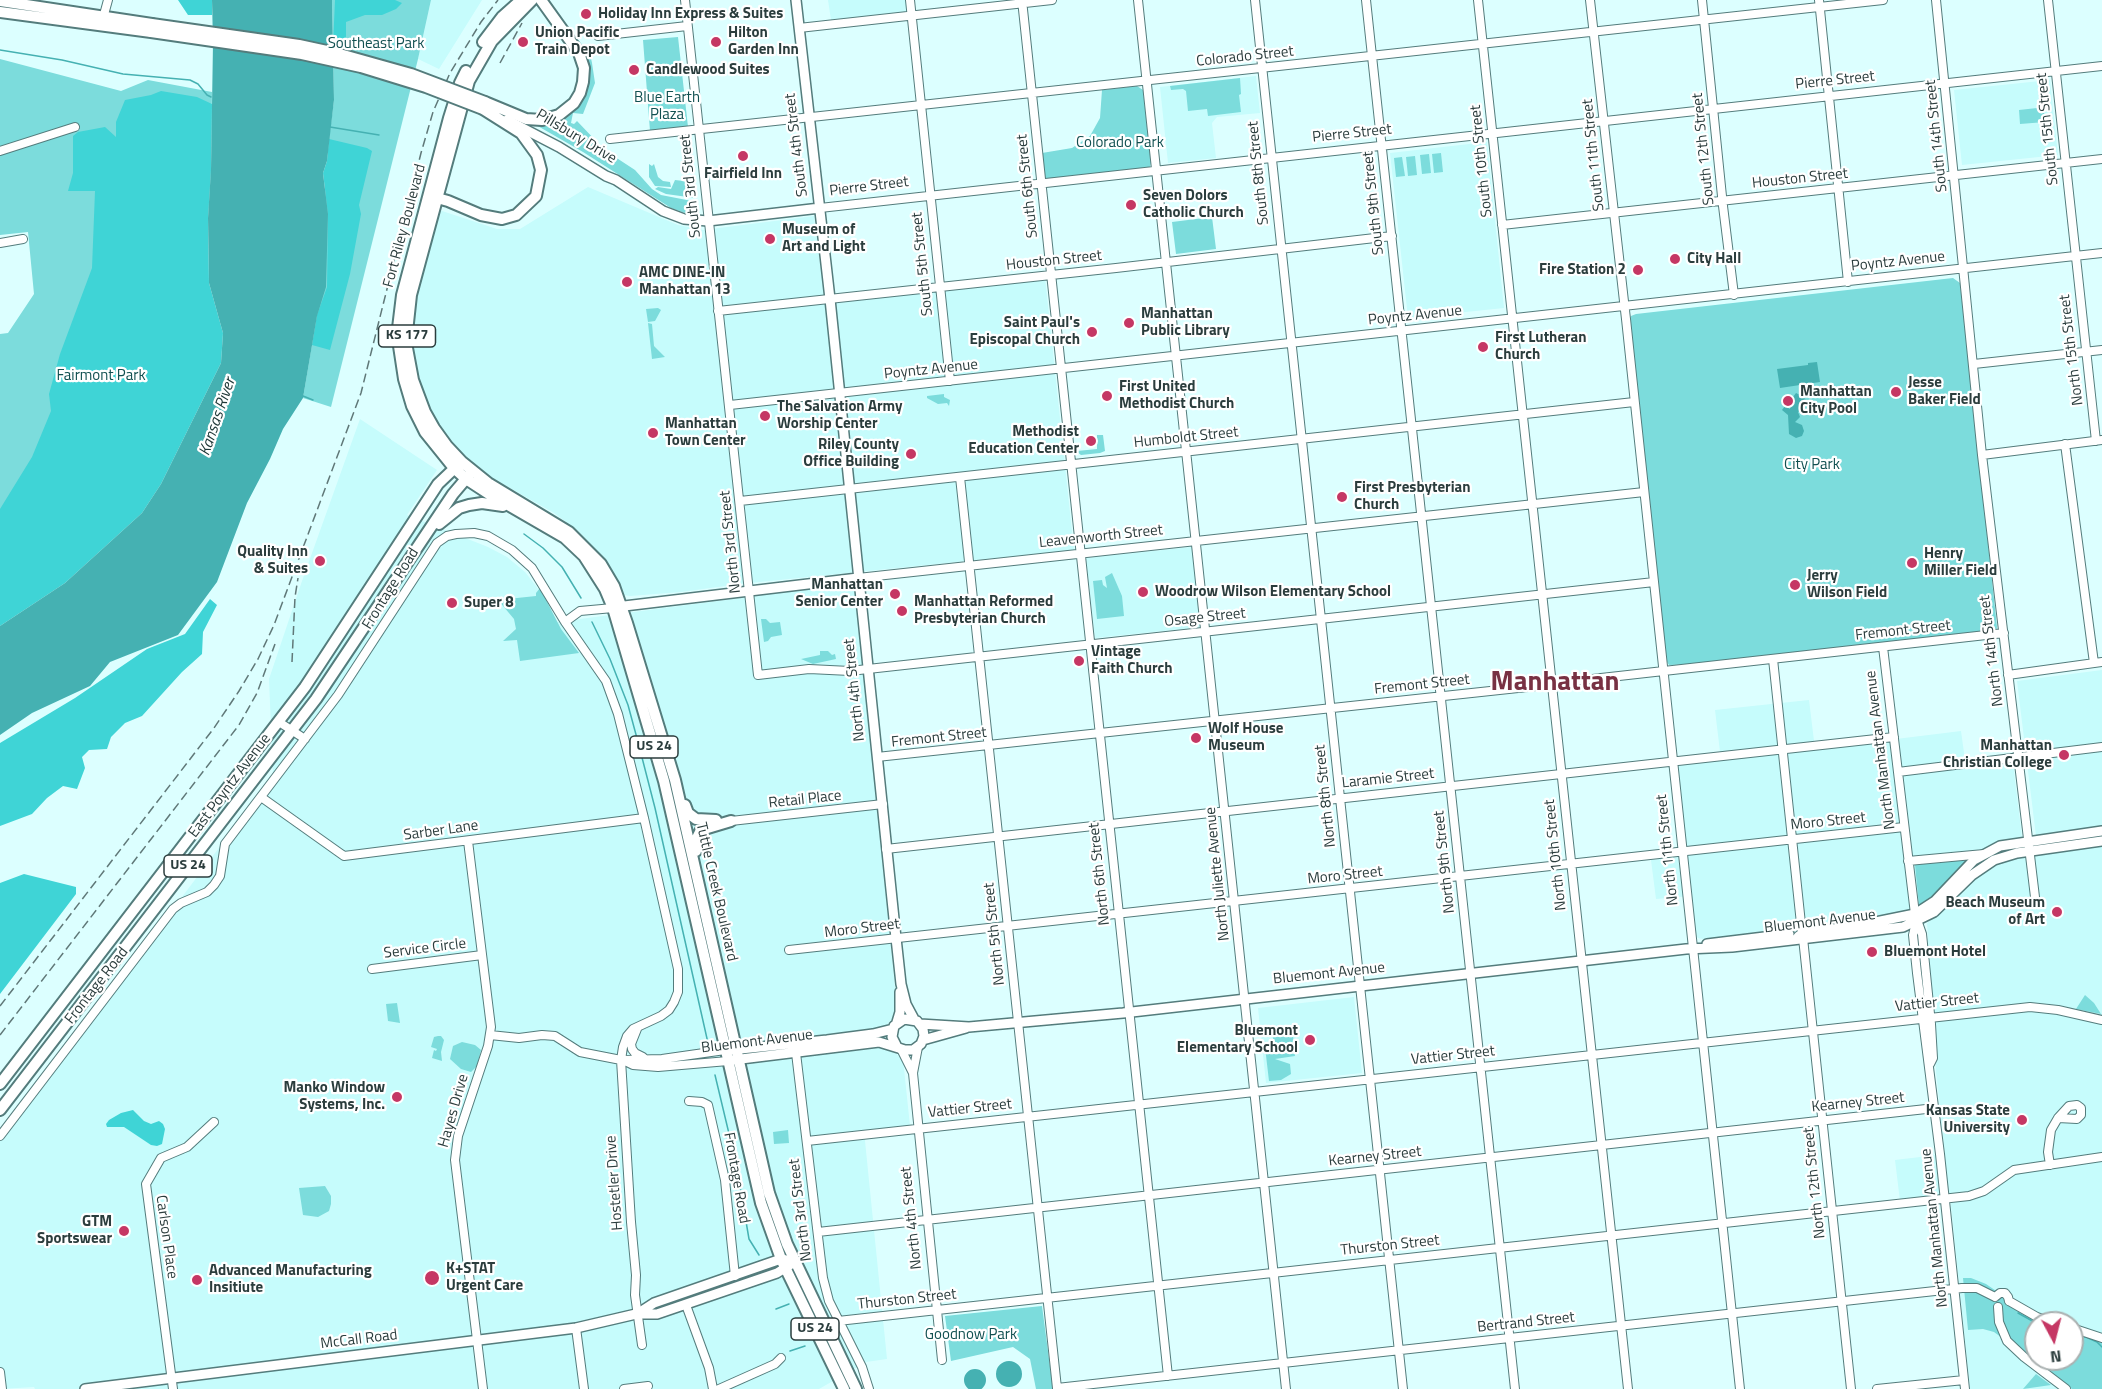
<!DOCTYPE html>
<style>
body{margin:0}
#map{position:relative;width:2102px;height:1389px;overflow:hidden;background:#dcffff;font-family:"Titillium Web",sans-serif}
canvas{display:block}
.north{position:absolute;left:2024px;top:1311px;width:60px;height:60px;box-sizing:border-box;background:#fff;border:2px solid #aab1b1;border-radius:50%;rotate:173deg;font-size:16px;font-weight:700;line-height:24px;text-align:center;color:#2b3d3d}
.north::after{content:'';display:block;margin:auto;width:21px;height:27px;background:#c53764;clip-path:polygon(50% 0,100% 100%,50% 72%,0 100%)}
</style>
<div id="map">
<canvas width="2102" height="1389"></canvas>
<div class="north">N</div>
</div>
<script>
const c = document.querySelector('canvas').getContext('2d');
c.lineJoin = 'round';
function paint(path, color) {
  c.fillStyle = color;
  c.fill(path, 'evenodd');
}
function shape(rows) {
  const path = new Path2D();
  for (const r of rows) {
    if (r.length === 3) {
      path.moveTo(r[0] + r[2], r[1]);
      path.arc(r[0], r[1], r[2], 0, 2 * Math.PI);
      continue;
    }
    path.moveTo(r[0], r[1]);
    for (let i = 2; i < r.length; i += 2) path.lineTo(r[i], r[i + 1]);
  }
  return path;
}
function strokePath(path, color, width, dash) {
  c.strokeStyle = color;
  c.lineWidth = width;
  c.lineCap = dash ? 'butt' : 'round';
  c.setLineDash(dash || []);
  c.stroke(path);
}
function write(font, color, halo, rows, align = 'center') {
  c.font = font + ' "Titillium Web",sans-serif';
  c.lineWidth = 4.5;
  c.setLineDash([]);
  c.textBaseline = 'middle';
  c.strokeStyle = halo;
  c.fillStyle = color;
  for (const [text, x, y, turn = 0] of rows) {
    c.save();
    c.translate(x, y);
    c.rotate((+turn || 0) * Math.PI / 180);
    c.textAlign = isNaN(turn) ? turn : align;
    if (halo) c.strokeText(text, 0, 0);
    c.fillText(text, 0, 0);
    c.restore();
  }
}
paint(shape([
 [431,0,482,0,439,69,418,59],
 [828,0,906,0,907,12,831,20],
 [1256,76,1260,113,1217,117,1212,123,1216,158,1168,163,1160,87],
 [2050,80,2058,155,1962,165,1954,90],
 [1487,142,1504,308,1408,318,1390,153],
 [588,187,678,225,703,230,814,216,825,302,1045,277,1074,550,740,584,681,592,630,596,624,595,594,548,578,531,554,513,485,474,456,450,430,414,418,384,411,346,413,306,439,210,497,229,520,229],
 [360,419,437,470,407,515,488,547,507,557,525,572,540,591,557,622,855,583,897,1008,893,1018,885,1027,888,1047,903,1059,910,1126,864,1131,887,1359,866,1362,819,1389,35,1389,34,1387,0,1389,0,1139,273,776,269,679,302,581],
 [1192,547,1201,627,1095,638,1086,558],
 [2102,670,2102,828,2036,836,2017,681],
 [1809,700,1815,749,1961,731,1966,767,2013,763,2022,837,1998,843,1931,900,1908,913,1851,924,1758,935,1703,939,1698,938,1694,933,1690,896,1656,899,1651,860,1686,856,1677,766,1721,760,1715,710],
 [2102,845,2102,1389,1970,1389,1950,1196,1900,1201,1895,1160,1945,1154,1936,1072,1927,923,1982,873,2000,862,2014,858],
 [2036,1323,2072,1323,2072,1359,2036,1359],
 [1354,997,1362,1073,1266,1083,1258,1008]
]), '#c6fcfc');
paint(shape([
 [332,0,431,0,418,59,331,407,303,398,317,315,329,139,334,100],
 [555,12,590,54,592,63,595,83,583,114,573,113,571,123,574,124,577,121,598,143,598,154,609,153,635,170,652,189,661,195,697,202,699,214,688,214,671,208,583,152,536,125,557,121,571,113,577,106,588,81],
 [678,37,688,127,650,131,643,40],
 [0,59,121,91,148,80,212,92,211,169,208,218,0,626,0,334,8,333,34,294,28,232,0,235],
 [1240,78,1241,94,1239,95,1241,112,1208,116,1207,109,1188,111,1186,91,1183,89,1171,90,1170,86],
 [1137,86,1143,90,1151,162,1150,167,1045,180,1042,153,1072,148,1090,136,1100,118,1102,90],
 [2037,108,2038,111,2044,110,2045,122,2020,124,2019,110],
 [1441,153,1443,172,1434,173,1432,154],
 [1429,154,1431,173,1422,174,1420,155],
 [1415,156,1417,175,1408,176,1406,157],
 [1402,157,1405,176,1396,177,1394,158],
 [649,164,652,166,654,164,658,177,663,181,670,182,671,187,655,186,649,177],
 [675,180,692,182,695,198,666,194,655,189,658,187,671,189],
 [1212,217,1216,249,1176,254,1172,222],
 [1953,278,1960,283,1997,627,1996,631,1705,664,1669,665,1667,662,1662,629,1629,322,1631,316,1636,314],
 [658,308,661,310,655,321,648,322,646,309],
 [648,323,652,324,654,346,665,357,652,359],
 [944,394,944,397,950,400,949,406,947,403,938,404,927,398,927,396],
 [1097,435,1103,435,1105,451,1100,453,1081,455,1077,452,1077,451,1097,449],
 [1112,573,1122,596,1124,616,1097,619,1093,581,1102,580,1103,585,1107,588,1105,577],
 [540,588,561,629,579,653,520,661,517,640,503,641,516,629,514,619,498,600,536,596,536,593],
 [761,619,766,619,770,623,780,622,782,635,771,637,768,641,764,642],
 [820,651,828,651,832,655,835,654,836,659,813,664,801,659,820,655],
 [1975,856,1938,893,1919,906,1915,865],
 [2085,995,2094,1003,2101,1014,2076,1009],
 [397,1003,400,1023,388,1021,386,1004],
 [1293,1035,1295,1056,1275,1059,1290,1064,1291,1074,1281,1080,1269,1081,1265,1047,1273,1046,1273,1037],
 [438,1036,441,1036,444,1040,441,1052,442,1061,432,1058,434,1050,436,1051,437,1049,431,1047,434,1037],
 [462,1042,475,1045,481,1050,477,1066,471,1072,461,1069,450,1059,453,1046],
 [788,1130,789,1143,774,1144,773,1132],
 [325,1186,331,1196,331,1204,329,1211,318,1217,303,1215,299,1188],
 [1963,1278,1971,1278,1986,1284,2034,1317,2047,1323,2036,1323,2036,1359,2072,1359,2072,1331,2102,1342,2102,1389,2072,1389,1994,1332,1983,1329,1968,1330],
 [1042,1306,1053,1389,1036,1389,1030,1359,1013,1347,951,1361,945,1316],
 [2036,1374,2051,1385,2023,1389]
]), '#7cdcdc');
paint(shape([
 [178,0,212,0,212,15,188,15],
 [335,0,395,0,402,3,396,9,382,15,365,15,346,22,346,49,333,46],
 [161,91,197,97,212,104,211,169,208,218,209,283,223,333,221,363,161,484,142,513,65,583,0,626,0,509,32,457,51,411,49,394,60,354,92,268,95,191,68,191,73,173,73,136,78,132,105,127,116,137,116,122,125,100,151,95],
 [329,139,367,148,372,151,359,205,361,214,350,274,330,350,312,345,317,315,327,287,328,214,323,173,327,161],
 [210,599,217,605,203,632,202,654,182,672,142,716,125,723,111,737,107,749,89,750,82,757,85,768,77,789,63,786,47,798,32,814,0,826,0,743,75,698,147,649,185,634],
 [24,874,76,887,76,894,0,994,0,883],
 [133,1110,144,1121,151,1124,159,1121,163,1124,165,1129,162,1144,157,1146,151,1145,124,1127,107,1127,106,1124,109,1120,121,1113]
]), '#3fd4d6');
paint(shape([
 [212,0,332,0,334,100,327,161,323,173,328,214,326,287,317,316,303,398,283,429,270,459,247,503,217,582,178,635,110,662,90,686,32,713,0,735,0,626,65,583,142,513,161,484,221,363,223,333,209,283,208,218,211,169,213,43],
 [1817,362,1820,382,1780,388,1777,369,1808,365,1808,363],
 [1796,393,1802,396,1809,403,1798,412,1800,417,1795,422,1802,425,1804,431,1802,436,1796,438,1789,434,1788,415,1782,410,1785,406,1790,409,1790,404,1793,401,1793,397],
 [1009,1374,13],
 [975,1380,11]
]), '#45b1b2');
strokePath(shape([
 [0,50,62,60,123,74,190,80,198,84,207,95,211,97],
 [330,127,379,135],
 [303,396,313,400],
 [524,534,543,548,562,567,581,598],
 [592,622,610,659,628,705,638,742,655,808,708,1043],
 [715,1075,736,1163,749,1239,759,1255],
 [776,1309,789,1304],
 [2018,1313,2036,1323],
 [2072,1335,2086,1337,2097,1342,2102,1347],
 [790,1351,805,1346]
]), '#45b1b2', 1.5);
const minor = shape([
 [685,0,758,675,809,669,850,671,1654,582],
 [910,0,950,381],
 [1022,0,1168,1376],
 [1138,0,1286,1389],
 [1255,0,1403,1389],
 [1366,0,1515,1389],
 [1478,0,1628,1389],
 [1590,0,1626,319,1740,1389],
 [1702,0,1723,206,1734,295],
 [1819,0,1848,282],
 [1936,0,1982,455,2035,897],
 [2048,0,2096,441],
 [102,22,108,0],
 [799,28,1052,0],
 [598,36,687,26],
 [610,139,1883,0],
 [0,151,75,127],
 [820,208,2102,66],
 [1502,225,2102,159],
 [0,243,23,239],
 [718,311,1116,268,1392,236],
 [1974,364,2102,350],
 [730,405,2102,253],
 [2065,444,2094,663],
 [1982,455,2102,440],
 [960,477,1057,1388,1962,1288,1977,1288,1995,1297],
 [740,501,1634,402],
 [858,578,1644,492],
 [565,622,580,611,613,608],
 [1883,647,1915,914,1922,934,1931,1024,1933,1058,1930,1064],
 [1773,659,1802,933,1798,936],
 [2008,675,2102,662],
 [279,722,305,739],
 [877,757,1546,685,1553,688,1559,683,1601,678,2004,633],
 [1898,772,2102,747],
 [261,797,344,856,644,818],
 [731,821,883,804],
 [468,841,491,1027,488,1046,458,1136,455,1160,483,1389],
 [886,849,1894,737],
 [1908,861,1984,854],
 [1916,922,1913,935,1917,973,1940,1154,1965,1389],
 [1803,938,1851,1389],
 [789,950,1904,827],
 [372,969,482,955],
 [637,1029,631,1044,632,1049,635,1053,643,1057],
 [490,1035,519,1038,542,1035,555,1036,580,1052,621,1060,662,1059,725,1050],
 [918,1047,913,1073,942,1360],
 [800,1049,796,1053,823,1278,829,1301,862,1367,869,1389],
 [901,1049,913,1073],
 [623,1060,633,1065,658,1067,728,1061],
 [689,1101,702,1102,708,1105,725,1180,735,1276],
 [0,1136,173,909,181,903,207,892,214,885,220,876,225,844,338,695,437,543,447,536,456,534,474,533,488,536,512,550,532,568,565,622,606,681,618,714,644,818,678,969,678,992,674,1002,669,1010,661,1016,633,1029,627,1036,623,1047,621,1060,631,1222,636,1275,635,1295,642,1345],
 [807,1141,2030,1007,2058,1010,2102,1020],
 [2050,1165,2048,1152,2051,1130,2058,1118,2069,1106,2077,1105,2081,1108,2081,1115,2077,1119,2058,1118],
 [818,1232,1935,1108],
 [1995,1297,2000,1293,2005,1293,2008,1297,2009,1301],
 [2009,1301,2037,1317,2054,1323],
 [686,1305,709,1368,713,1389],
 [1998,1307,1999,1322,2007,1341,2024,1357,2066,1389],
 [838,1321,1969,1196,1984,1191,2014,1170,2102,1157],
 [576,1328,584,1389],
 [2072,1328,2102,1338],
 [0,1372,2,1389],
 [173,1389,146,1184,161,1158,187,1147,214,1122],
 [624,1389,648,1386],
 [719,1389,775,1364,781,1358],
 [1877,1389,1964,1380]
]);
const major = shape([
 [796,0,830,299,896,938,901,984,906,1004,914,1019],
 [507,120,559,147,606,176,616,180,663,211,684,219,708,221,820,208],
 [616,607,858,578],
 [1805,932,1851,927,1915,914,1935,901,1974,860,2000,846,2102,831],
 [1707,944,1789,934],
 [897,1022,900,1012,900,992],
 [920,1024,969,1027,1123,1013,1686,949,1732,947,1903,927,1934,912,1972,875,1994,860,2017,853,2102,841],
 [923,1040,966,1028],
 [731,1050,827,1040,873,1034,893,1029],
 [733,1060,879,1042,905,1050,913,1050,921,1044,924,1036,923,1029,917,1021,904,1019,894,1026,892,1037,897,1047],
 [637,1314,654,1303,781,1259,786,1260],
 [85,1389,576,1328,636,1314,657,1314,777,1273,790,1265]
]);
const highway = shape([
 [532,0,492,41,469,81,411,295,407,332,407,348,413,380,425,412,434,428,447,446,462,462,488,483,569,532,601,564,614,586,627,623,675,780,769,1193,787,1244,856,1389],
 [0,1,152,24],
 [0,12,151,32],
 [483,42,502,17,521,0],
 [466,71,460,83,449,118,402,295,398,328,399,346,404,379,412,406,425,432,454,468,466,479,489,494,565,538,584,556,605,589,613,608,664,781,761,1203,781,1259,844,1389],
 [485,102,526,119,542,120,559,115,574,103,580,93,583,82,584,68,579,53,541,0],
 [430,196,448,201,481,215,502,219,516,215,536,196,541,170,537,155,521,133,483,109],
 [439,524,459,508,469,505,482,503,503,506],
 [685,805,688,813,696,819,716,820],
 [696,851,697,838,701,830,731,821],
 [0,1084,305,687,438,484,459,464],
 [0,1110,316,699,453,494,470,474]
]);
strokePath(minor, '#547c7c', 10);
strokePath(major, '#547c7c', 12);
strokePath(highway, '#547c7c', 14);
strokePath(minor, '#fff', 8);
strokePath(major, '#fff', 9);
strokePath(highway, '#fff', 10);
strokePath(shape([
 [500,63,522,23],
 [292,662,295,597,298,578],
 [0,1006,214,728,239,691,258,659,274,625,361,393,421,153,433,112,450,73,481,22,498,0],
 [0,1035,239,725,257,693,275,644]
]), '#607878', 1.5, [9, 4.5]);
const highwayBridge = shape([
 [152,24,299,45,336,53,411,74,485,102],
 [151,32,302,54,361,67,426,87,483,109]
]);
strokePath(highwayBridge, '#547c7c', 14, []);
strokePath(highwayBridge, '#fff', 10);
for (const [x, y, r, color] of [
 [586,14,6,"#c53764"],
 [523,42,6,"#c53764"],
 [716,42,6,"#c53764"],
 [634,70,6,"#c53764"],
 [743,156,6,"#c53764"],
 [1131,205,6,"#c53764"],
 [770,239,6,"#c53764"],
 [1675,259,6,"#c53764"],
 [1638,270,6,"#c53764"],
 [627,282,6,"#c53764"],
 [1129,323,6,"#c53764"],
 [1092,332,6,"#c53764"],
 [1483,347,6,"#c53764"],
 [1896,392,6,"#c53764"],
 [1107,396,6,"#c53764"],
 [1788,401,6,"#c53764"],
 [765,416,6,"#c53764"],
 [653,433,6,"#c53764"],
 [1091,441,6,"#c53764"],
 [911,454,6,"#c53764"],
 [1342,497,6,"#c53764"],
 [320,561,6,"#c53764"],
 [1912,563,6,"#c53764"],
 [1795,585,6,"#c53764"],
 [1143,592,6,"#c53764"],
 [895,594,6,"#c53764"],
 [452,603,6,"#c53764"],
 [902,611,6,"#c53764"],
 [1079,661,6,"#c53764"],
 [1196,738,6,"#c53764"],
 [2064,755,6,"#c53764"],
 [2057,912,6,"#c53764"],
 [1872,952,6,"#c53764"],
 [1310,1040,6,"#c53764"],
 [397,1097,6,"#c53764"],
 [2022,1120,6,"#c53764"],
 [124,1231,6,"#c53764"],
 [432,1278,8,"#c53764"],
 [197,1280,6,"#c53764"]
]) {
  const dot = new Path2D();
  dot.arc(x, y, r, 0, 2 * Math.PI);
  c.fillStyle = color;
  c.fill(dot);
  strokePath(dot, '#fff', 2);
}
for (const [x, y, w] of [
 [407,336,57],
 [654,747,48],
 [188,866,48],
 [815,1329,48]
]) {
  const box = new Path2D();
  box.roundRect(x - w / 2, y - 11, w, 22, 4.5);
  c.fillStyle = '#fff';
  c.fill(box);
  strokePath(box, '#2b3d3d', 1.5);
}
write('bold 14px', '#2b3d3d', null, [
 ["KS 177",407,336],
 ["US 24",654,747],
 ["US 24",188,866],
 ["US 24",815,1329]
]);
write('bold 15px', '#2b3d3d', '#fff', [
 ["Holiday Inn Express & Suites",598,14],
 ["Union Pacific",535,33],
 ["Train Depot",535,50],
 ["Hilton",728,33],
 ["Garden Inn",728,50],
 ["Candlewood Suites",646,70],
 ["Fairfield Inn",743,174,"center"],
 ["Seven Dolors",1143,196],
 ["Catholic Church",1143,213],
 ["Museum of",782,230],
 ["Art and Light",782,247],
 ["City Hall",1687,259],
 ["Fire Station 2",1626,270,"right"],
 ["AMC DINE-IN",639,273],
 ["Manhattan 13",639,290],
 ["Manhattan",1141,314],
 ["Public Library",1141,331],
 ["Saint Paul's",1080,323,"right"],
 ["Episcopal Church",1080,340,"right"],
 ["First Lutheran",1495,338],
 ["Church",1495,355],
 ["Jesse",1908,383],
 ["Baker Field",1908,400],
 ["First United",1119,387],
 ["Methodist Church",1119,404],
 ["Manhattan",1800,392],
 ["City Pool",1800,409],
 ["The Salvation Army",777,407],
 ["Worship Center",777,424],
 ["Manhattan",665,424],
 ["Town Center",665,441],
 ["Methodist",1079,432,"right"],
 ["Education Center",1079,449,"right"],
 ["Riley County",899,445,"right"],
 ["Office Building",899,462,"right"],
 ["First Presbyterian",1354,488],
 ["Church",1354,505],
 ["Quality Inn",308,552,"right"],
 ["& Suites",308,569,"right"],
 ["Henry",1924,554],
 ["Miller Field",1924,571],
 ["Jerry",1807,576],
 ["Wilson Field",1807,593],
 ["Manhattan",883,585,"right"],
 ["Senior Center",883,602,"right"],
 ["Woodrow Wilson Elementary School",1155,592],
 ["Manhattan Reformed",914,602],
 ["Presbyterian Church",914,619],
 ["Super 8",464,603],
 ["Vintage",1091,652],
 ["Faith Church",1091,669],
 ["Wolf House",1208,729],
 ["Museum",1208,746],
 ["Manhattan",2052,746,"right"],
 ["Christian College",2052,763,"right"],
 ["Beach Museum",2045,903,"right"],
 ["of Art",2045,920,"right"],
 ["Bluemont Hotel",1884,952],
 ["Bluemont",1298,1031,"right"],
 ["Elementary School",1298,1048,"right"],
 ["Manko Window",385,1088,"right"],
 ["Systems, Inc.",385,1105,"right"],
 ["Kansas State",2010,1111,"right"],
 ["University",2010,1128,"right"],
 ["GTM",112,1222,"right"],
 ["Sportswear",112,1239,"right"],
 ["K+STAT",446,1269],
 ["Urgent Care",446,1286],
 ["Advanced Manufacturing",209,1271],
 ["Insitiute",209,1288]
], 'left');
write('15px', '#115051', '#fff', [
 ["Southeast Park",376,44],
 ["Blue Earth",667,98],
 ["Plaza",667,115],
 ["Colorado Park",1120,143],
 ["Fairmont Park",101,376],
 ["City Park",1812,465],
 ["Goodnow Park",971,1335]
]);
write('15px', '#2b3d3d', '#fff', [
 ["Colorado Street",1245,57,-6],
 ["Pierre Street",1835,81,-6],
 ["South 15th Street",2048,129,-96],
 ["Pierre Street",1352,134,-6],
 ["South 14th Street",1937,136,-96],
 ["Pillsbury Drive",576,137,31],
 ["South 4th Street",797,145,-97],
 ["South 12th Street",1704,149,-96],
 ["South 11th Street",1594,155,-96],
 ["South 10th Street",1482,161,-96],
 ["South 8th Street",1259,173,-96],
 ["Houston Street",1800,179,-6],
 ["South 3rd Street",691,186,-96],
 ["South 6th Street",1028,186,-96],
 ["Pierre Street",869,187,-7],
 ["South 9th Street",1374,203,-96],
 ["Fort Riley Boulevard",405,226,-75],
 ["Houston Street",1054,261,-6],
 ["Poyntz Avenue",1898,262,-6],
 ["South 5th Street",923,264,-96],
 ["Poyntz Avenue",1415,316,-6],
 ["North 15th Street",2072,350,-97],
 ["Poyntz Avenue",931,370,-6],
 ["Humboldt Street",1186,438,-6],
 ["Leavenworth Street",1101,537,-6],
 ["North 3rd Street",731,542,-96],
 ["Frontage Road",391,589,-58],
 ["Osage Street",1205,618,-6],
 ["Fremont Street",1903,631,-6],
 ["North 14th Street",1992,651,-97],
 ["Fremont Street",1422,685,-6],
 ["North 4th Street",855,690,-96],
 ["Fremont Street",939,738,-6],
 ["North Manhattan Avenue",1881,750,-97],
 ["Laramie Street",1388,779,-6],
 ["East Poyntz Avenue",230,786,-53],
 ["North 8th Street",1326,796,-96],
 ["Retail Place",805,800,-6],
 ["Moro Street",1828,822,-6],
 ["Sarber Lane",441,831,-8],
 ["North 11th Street",1668,850,-96],
 ["North 10th Street",1556,855,-96],
 ["North 9th Street",1445,862,-96],
 ["North 6th Street",1100,874,-96],
 ["North Juliette Avenue",1218,874,-96],
 ["Moro Street",1345,876,-6],
 ["Tuttle Creek Boulevard",716,892,77],
 ["Bluemont Avenue",1820,922,-7],
 ["Moro Street",862,929,-7],
 ["North 5th Street",995,934,-96],
 ["Service Circle",425,949,-7],
 ["Bluemont Avenue",1329,974,-6],
 ["Frontage Road",97,986,-52],
 ["Vattier Street",1937,1003,-6],
 ["Bluemont Avenue",757,1042,-7],
 ["Vattier Street",1453,1056,-6],
 ["Kearney Street",1858,1103,-6],
 ["Vattier Street",970,1109,-6],
 ["Hayes Drive",454,1111,-74],
 ["Kearney Street",1375,1157,-6],
 ["Frontage Road",736,1178,80],
 ["Hostetler Drive",615,1183,-94],
 ["North 12th Street",1815,1183,-96],
 ["North 3rd Street",801,1210,-97],
 ["North 4th Street",912,1218,-96],
 ["North Manhattan Avenue",1935,1228,-96],
 ["Carlson Place",166,1237,82],
 ["Thurston Street",1390,1246,-6],
 ["Thurston Street",907,1300,-6],
 ["Bertrand Street",1526,1323,-6],
 ["McCall Road",359,1340,-7]
]);
write('italic 16px', '#203939', '#fff', [
 ["Kansas River",218,417,-71]
]);
write('bold 27px', '#783143', '#fff', [
 ["Manhattan",1555,683]
]);
</script>
